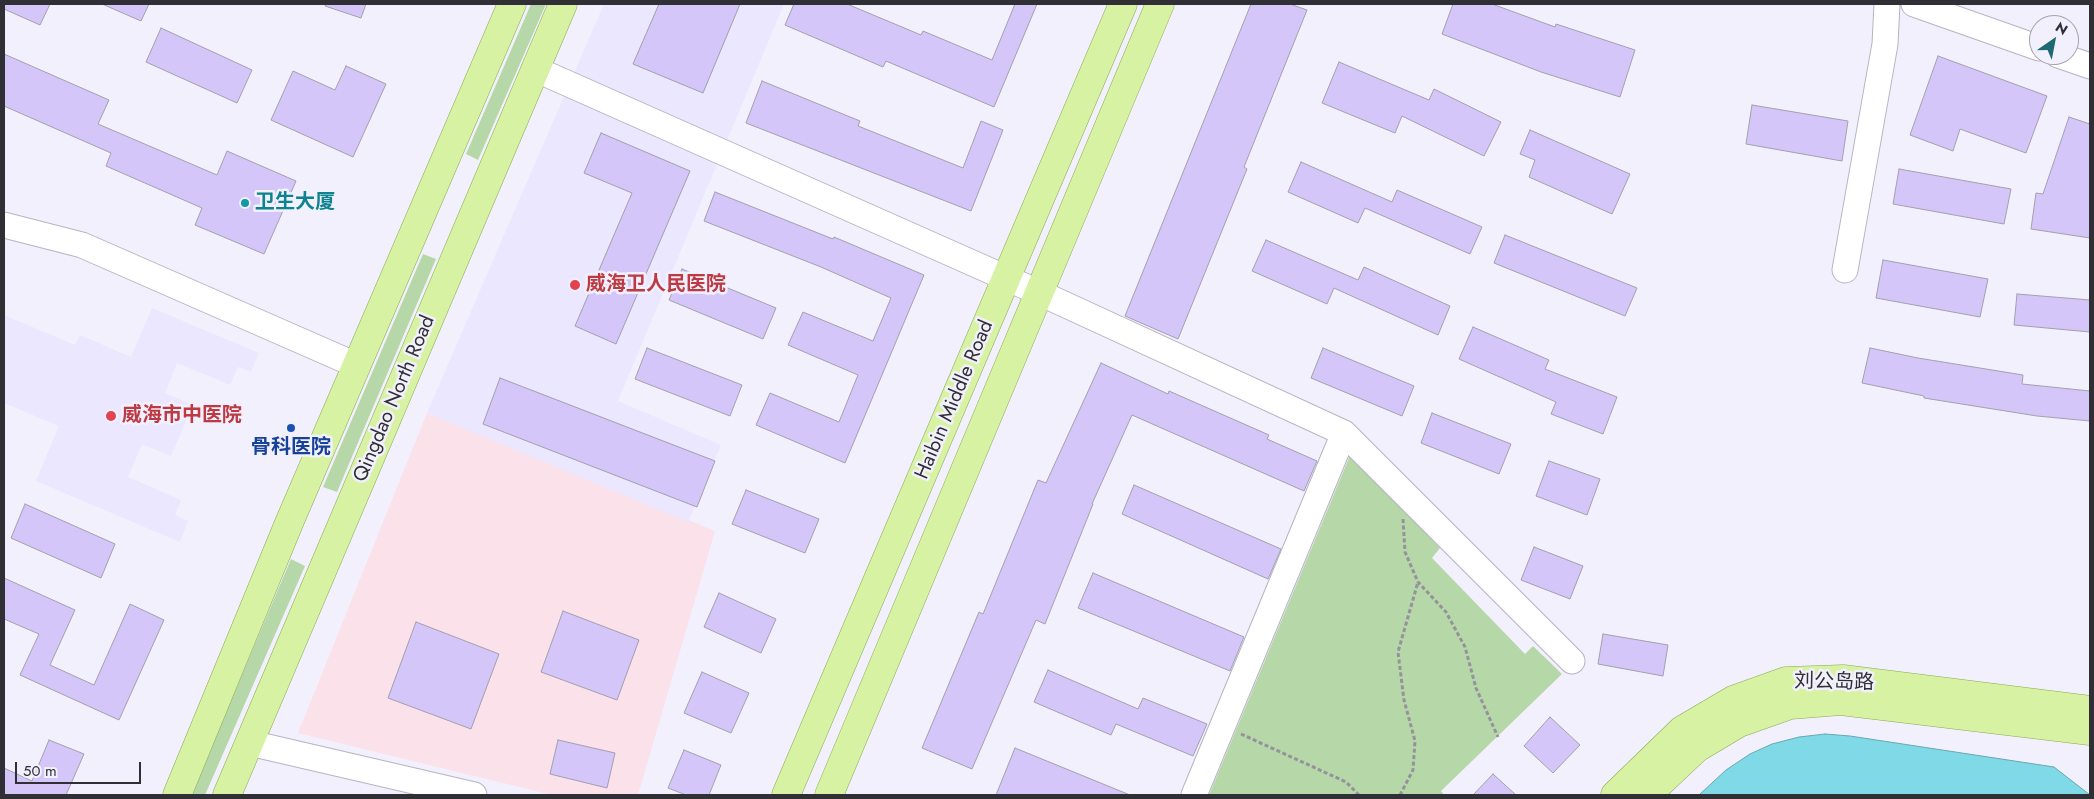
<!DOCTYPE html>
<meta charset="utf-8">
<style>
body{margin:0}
#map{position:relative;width:2094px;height:799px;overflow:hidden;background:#f3f0fd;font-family:Jost,sans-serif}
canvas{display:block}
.frame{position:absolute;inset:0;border:5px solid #302f35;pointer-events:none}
.north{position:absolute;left:2029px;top:15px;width:50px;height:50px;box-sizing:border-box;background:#f3f0fd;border:1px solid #a5a3ad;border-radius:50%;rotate:33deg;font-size:14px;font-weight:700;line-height:20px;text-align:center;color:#302f35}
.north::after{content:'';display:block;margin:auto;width:18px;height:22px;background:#1f6973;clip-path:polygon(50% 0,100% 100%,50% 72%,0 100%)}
.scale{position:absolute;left:15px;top:762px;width:126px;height:22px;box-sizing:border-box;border:2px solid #302f35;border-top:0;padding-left:6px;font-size:15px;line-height:18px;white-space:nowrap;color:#302f35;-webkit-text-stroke:4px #f3f0fd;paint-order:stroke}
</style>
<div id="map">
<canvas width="2094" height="799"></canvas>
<div class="frame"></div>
<div class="north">N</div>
<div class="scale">50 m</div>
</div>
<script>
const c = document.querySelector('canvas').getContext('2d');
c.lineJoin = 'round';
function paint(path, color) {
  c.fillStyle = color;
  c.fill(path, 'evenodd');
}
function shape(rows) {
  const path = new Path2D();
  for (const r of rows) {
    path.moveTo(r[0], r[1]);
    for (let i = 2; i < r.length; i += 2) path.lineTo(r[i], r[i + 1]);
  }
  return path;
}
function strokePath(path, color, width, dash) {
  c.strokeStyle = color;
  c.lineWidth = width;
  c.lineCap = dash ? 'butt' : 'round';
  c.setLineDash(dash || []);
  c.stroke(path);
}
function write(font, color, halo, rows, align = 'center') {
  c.font = font + ' Jost,"Noto Sans SC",sans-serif';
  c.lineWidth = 5;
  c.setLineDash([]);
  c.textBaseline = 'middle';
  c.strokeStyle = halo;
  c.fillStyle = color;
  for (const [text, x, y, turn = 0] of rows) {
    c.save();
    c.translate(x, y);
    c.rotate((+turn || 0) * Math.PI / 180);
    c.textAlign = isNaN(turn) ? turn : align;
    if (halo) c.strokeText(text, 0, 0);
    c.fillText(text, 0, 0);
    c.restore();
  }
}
paint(shape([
 [427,413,715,531,638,795,552,795,298,733]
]), '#fae1ea');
paint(shape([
 [604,4,784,4,618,401,721,445,688,522,427,413],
 [152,308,259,353,251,372,238,367,230,385,177,363,165,393,193,405,171,456,142,444,128,477,181,500,175,515,188,521,180,542,36,481,59,426,4,403,4,315,75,345,80,335,131,357]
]), '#ebe7fe');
paint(shape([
 [531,4,546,4,478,160,466,154],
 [423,254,436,259,337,492,323,487],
 [1351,453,1440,548,1432,558,1525,654,1533,646,1562,674,1441,791,1444,795,1209,795],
 [291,559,305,566,205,795,191,795]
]), '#b6d7a8');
const water = shape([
 [1825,734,1850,736,2054,767,2090,795,1699,795,1726,770,1750,754,1772,744,1799,737,1825,734]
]);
paint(water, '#80d9e6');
strokePath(water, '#68a6b1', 1);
const building = shape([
 [4,4,50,4,40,25,4,9,4,4],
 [102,4,149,4,141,21,102,4],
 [326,4,366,4,361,18,325,6,326,4],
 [659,4,740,4,703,93,633,64,659,4],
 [794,4,847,4,921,35,923,31,992,60,1015,4,1037,4,994,107,886,61,883,67,785,25,794,4],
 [1251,4,1290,4,1307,10,1244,167,1247,169,1178,339,1125,316,1251,4],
 [1453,4,1492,4,1555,27,1556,24,1635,50,1620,97,1541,72,1442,34,1453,4],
 [161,28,252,70,237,103,146,62,161,28],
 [4,54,109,100,98,124,217,175,227,151,296,181,264,254,195,225,202,208,106,166,111,153,4,106,4,54],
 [1938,56,2047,96,2026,153,1960,129,1953,151,1910,135,1938,56],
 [1339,62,1429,100,1434,89,1501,122,1484,156,1402,116,1395,133,1322,103,1339,62],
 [346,66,386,84,353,157,271,120,293,71,335,90,346,66],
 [762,81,860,121,858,126,963,168,981,121,1003,130,971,211,746,123,762,81],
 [1752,105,1848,121,1842,161,1746,144,1752,105],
 [2069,117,2090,124,2090,238,2031,229,2036,193,2043,194,2069,117],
 [1530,130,1630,174,1612,214,1529,177,1535,160,1520,154,1530,130],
 [601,133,690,171,616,344,575,326,632,193,584,173,601,133],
 [1301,162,1392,202,1397,190,1482,227,1470,254,1365,208,1358,223,1288,192,1301,162],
 [1899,169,2011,189,2004,224,1893,204,1899,169],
 [715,192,833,239,834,237,924,275,845,463,756,425,770,393,839,422,858,375,788,345,803,312,873,341,891,298,821,267,704,221,715,192],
 [1505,235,1637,288,1625,316,1494,263,1505,235],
 [1266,240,1358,280,1364,267,1450,306,1438,335,1334,288,1327,304,1252,271,1266,240],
 [1883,260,1988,279,1980,317,1876,298,1883,260],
 [682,269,776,308,763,339,669,300,682,269],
 [2017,294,2090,300,2090,332,2014,325,2017,294],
 [1473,327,1549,360,1545,369,1617,397,1603,434,1551,414,1556,402,1459,359,1473,327],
 [647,348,742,385,730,416,635,379,647,348],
 [1323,348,1414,386,1402,416,1311,378,1323,348],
 [1870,348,1918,358,2023,375,2022,384,2090,391,2090,421,2037,416,1924,398,1924,396,1862,383,1870,348],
 [1101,363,1168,394,1169,391,1269,435,1267,439,1317,461,1304,491,1132,415,1092,504,1093,504,1045,624,1036,620,972,769,922,748,979,612,983,614,1038,480,1046,483,1101,363],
 [500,378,715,461,697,507,483,424,500,378],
 [1432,413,1511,444,1499,474,1421,443,1432,413],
 [1549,461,1600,479,1587,515,1536,496,1549,461],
 [1134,485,1281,549,1268,579,1122,514,1134,485],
 [746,490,819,519,805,553,732,524,746,490],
 [25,504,115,544,101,578,11,538,25,504],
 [1534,547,1583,566,1570,599,1521,580,1534,547],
 [1093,573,1244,637,1230,671,1078,608,1093,573],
 [4,578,75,610,50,665,94,685,130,604,164,620,119,720,20,675,39,634,4,619,4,578],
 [719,593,776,619,761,653,704,627,719,593],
 [563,611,639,640,617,700,541,672,563,611],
 [416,622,499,654,471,729,388,698,416,622],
 [1603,634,1668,645,1663,676,1598,664,1603,634],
 [1048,670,1138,709,1143,698,1207,724,1193,756,1116,724,1111,735,1034,702,1048,670],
 [702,672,749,693,731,733,684,713,702,672],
 [1550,717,1580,745,1553,773,1524,746,1550,717],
 [49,740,84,754,66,795,4,795,4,768,32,781,49,740],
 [558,740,615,753,607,788,550,774,558,740],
 [1015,748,1130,795,996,795,1015,748],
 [684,750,721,765,709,795,686,795,668,788,684,750],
 [1493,774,1516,795,1473,795,1493,774]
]);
paint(building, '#d4c6f8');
strokePath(building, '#a39fad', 1);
const minor = shape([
 [1914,4,2039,48],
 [2058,55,2090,66],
 [535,69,1040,293,1344,433,1572,661],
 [4,225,82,245,356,365],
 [1845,270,1885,44,1887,4],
 [250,743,474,795],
 [1194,795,1344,433]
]);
const major = shape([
 [177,795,289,523,512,4],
 [227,795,563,4],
 [786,795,1123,4],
 [829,795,1160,4],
 [1615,795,1682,730,1733,700,1786,681,1843,679,2090,710],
 [1647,795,1697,748,1739,723,1790,705,1841,701,2090,731]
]);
strokePath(minor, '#b7b4c3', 27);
strokePath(major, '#8aa954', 29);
strokePath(shape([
 [1403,519,1405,552,1418,582,1446,612,1465,647,1476,688,1498,737],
 [1241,734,1346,782,1359,795],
 [1400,795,1413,770,1415,741,1404,700,1398,652,1418,582]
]), '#94929b', 3, [4, 2.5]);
strokePath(minor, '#fff', 25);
strokePath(major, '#d6f2a2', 28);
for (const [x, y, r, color] of [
 [245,203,5,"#0f9aa8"],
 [575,285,6,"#e0444e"],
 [111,416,6,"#e0444e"],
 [291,428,5,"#1a4fb4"]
]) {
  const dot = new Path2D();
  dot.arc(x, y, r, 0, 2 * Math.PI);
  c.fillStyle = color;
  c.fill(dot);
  strokePath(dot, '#f3f0fd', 2);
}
write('bold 20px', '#0d838f', '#f3f0fd', [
 ["卫生大厦",255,203]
], 'left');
write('bold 20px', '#be3a42', '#f3f0fd', [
 ["威海卫人民医院",586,285],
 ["威海市中医院",122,416]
], 'left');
write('20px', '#302f35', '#f3f0fd', [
 ["Qingdao North Road",395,399,-67],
 ["Haibin Middle Road",955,400,-67],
 ["刘公岛路",1834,683,1]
]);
write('bold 20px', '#164399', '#f3f0fd', [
 ["骨科医院",291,448]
]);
</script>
